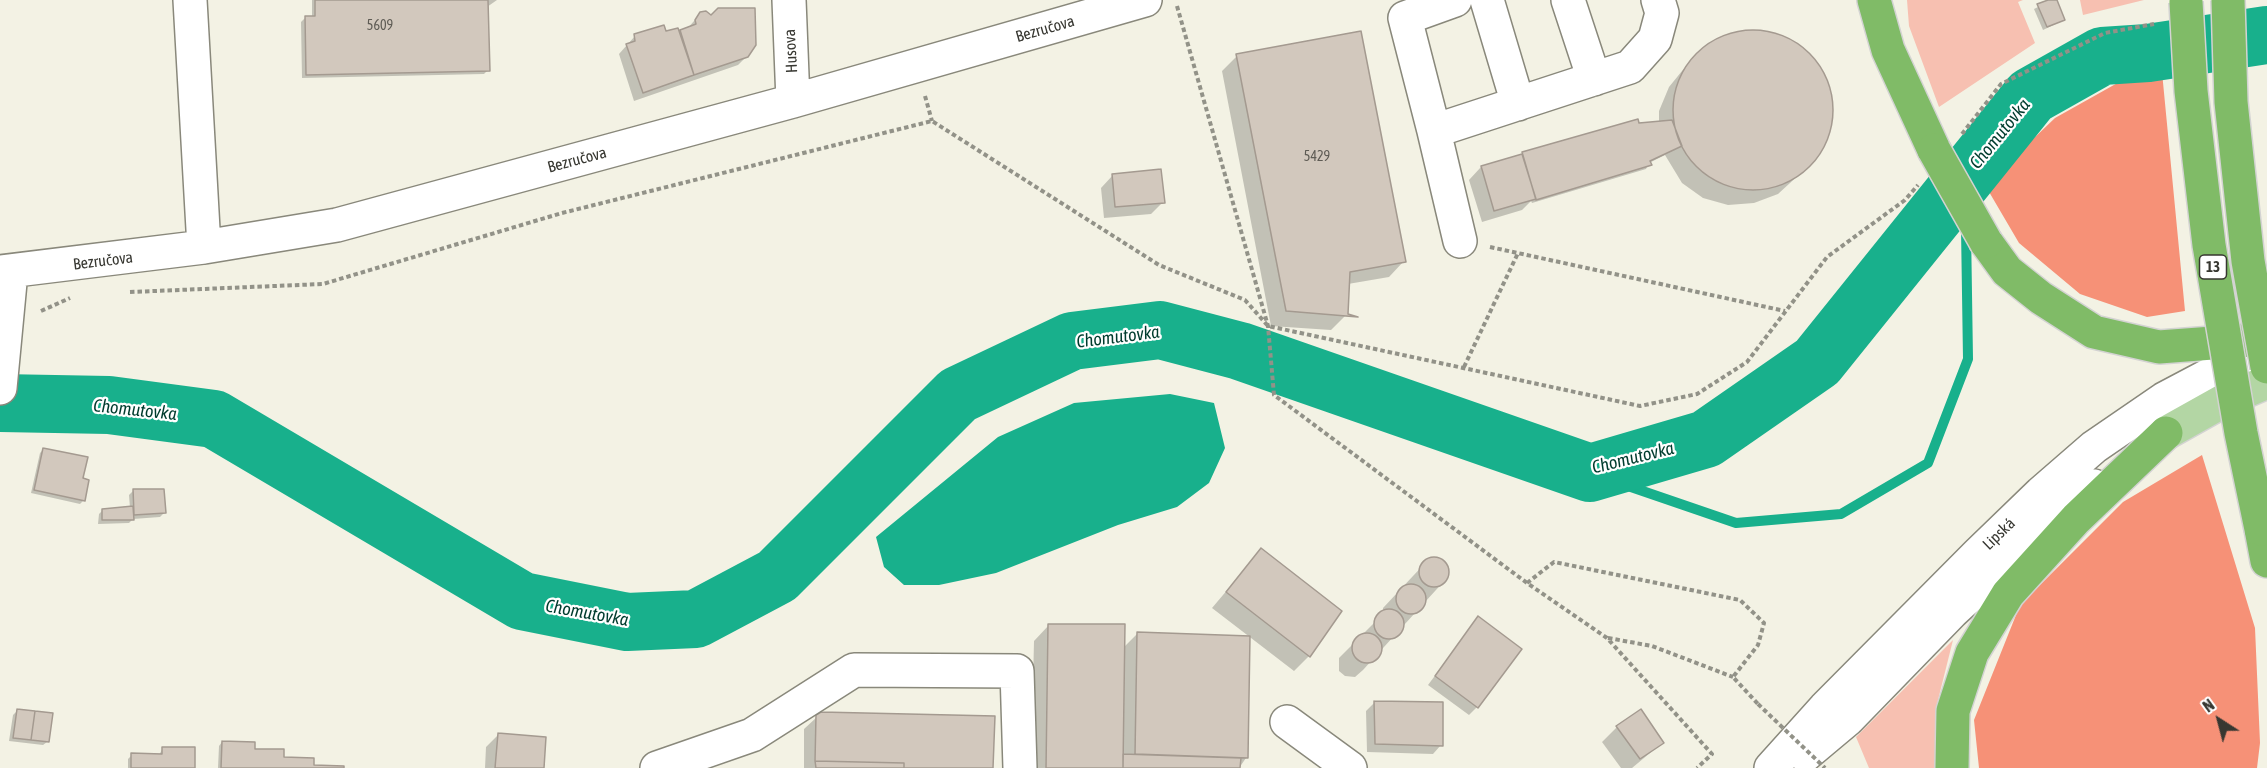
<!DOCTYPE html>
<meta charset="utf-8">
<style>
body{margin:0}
#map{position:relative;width:2267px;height:768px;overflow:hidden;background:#f3f2e4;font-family:"Asap Condensed",sans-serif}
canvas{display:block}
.north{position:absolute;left:2189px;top:690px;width:60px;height:60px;-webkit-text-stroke:4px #fff;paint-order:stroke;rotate:324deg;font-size:16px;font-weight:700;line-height:24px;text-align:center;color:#373731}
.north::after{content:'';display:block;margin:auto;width:21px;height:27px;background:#373731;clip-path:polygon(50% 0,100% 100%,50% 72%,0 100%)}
</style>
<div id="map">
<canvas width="2267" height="768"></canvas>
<div class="north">N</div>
</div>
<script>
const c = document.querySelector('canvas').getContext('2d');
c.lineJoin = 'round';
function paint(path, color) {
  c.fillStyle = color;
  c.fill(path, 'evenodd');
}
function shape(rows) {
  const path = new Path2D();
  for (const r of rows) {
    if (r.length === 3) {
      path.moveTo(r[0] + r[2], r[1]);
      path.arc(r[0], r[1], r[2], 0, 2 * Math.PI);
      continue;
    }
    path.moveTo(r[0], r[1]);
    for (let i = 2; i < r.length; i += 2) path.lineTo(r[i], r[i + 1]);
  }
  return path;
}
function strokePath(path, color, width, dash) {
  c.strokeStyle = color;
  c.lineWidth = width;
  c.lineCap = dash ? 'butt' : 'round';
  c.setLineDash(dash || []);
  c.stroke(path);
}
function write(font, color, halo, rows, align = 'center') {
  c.font = font + ' "Asap Condensed",sans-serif';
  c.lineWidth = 4.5;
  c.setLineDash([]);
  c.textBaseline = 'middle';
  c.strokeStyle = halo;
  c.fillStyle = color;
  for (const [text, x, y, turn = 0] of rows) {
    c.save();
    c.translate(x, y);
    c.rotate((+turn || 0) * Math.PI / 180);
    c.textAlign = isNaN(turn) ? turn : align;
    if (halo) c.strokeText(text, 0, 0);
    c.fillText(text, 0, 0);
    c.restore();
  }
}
paint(shape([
 [1907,0,2023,0,2018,2,2035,43,1939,107,1909,26],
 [2080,0,2144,0,2083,15],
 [1953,640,1937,704,1936,768,1869,768,1856,737]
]), '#f7c0b1');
paint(shape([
 [2162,72,2185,311,2147,317,2080,294,2019,243,1985,185,2055,118,2121,81],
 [2202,455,2255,628,2260,743,2257,768,1979,768,1974,720,2020,605,2123,502]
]), '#f69177');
paint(shape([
 [1170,394,1214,403,1225,448,1209,483,1177,507,1118,525,996,573,939,585,904,585,884,567,876,537,998,437,1074,403]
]), '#18b08c');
paint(shape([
 [312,0,497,0,487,7,488,70,484,74,302,78,301,22,305,18,312,18],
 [2052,0,2056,0,2064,20,2043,30,2034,9],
 [701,13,747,56,738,65,634,101,619,54,635,36,679,32,687,29],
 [1749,32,1775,35,1798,46,1817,64,1828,87,1832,113,1827,138,1814,161,1778,194,1754,203,1728,205,1703,198,1682,183,1665,155,1649,163,1646,169,1532,203,1531,201,1522,210,1482,222,1469,180,1481,167,1523,154,1638,125,1659,123,1659,111,1669,87,1686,66,1701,51,1724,37],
 [1237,56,1404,261,1389,277,1348,284,1346,315,1331,330,1271,326,1222,71],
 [1113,175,1163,202,1151,214,1104,218,1101,188],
 [44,449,81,479,84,500,80,504,31,493,40,453],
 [133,491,164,513,160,517,133,519,129,523,98,524,99,514,103,510,130,508,129,495],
 [1261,550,1309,656,1294,671,1212,608],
 [1428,560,1438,560,1446,566,1446,579,1363,670,1355,677,1345,676,1339,671,1339,658,1383,614,1383,608],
 [1478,618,1477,707,1469,715,1428,685],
 [1049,625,1123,648,1137,634,1246,758,1239,768,1031,768,1034,641],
 [1375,702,1441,745,1433,754,1367,752,1366,711],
 [17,711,47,742,43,745,9,741,13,715],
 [817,717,992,768,804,768,804,729],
 [1617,727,1662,743,1632,768,1621,768,1602,742],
 [498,735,542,768,485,768,486,747],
 [222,742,312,766,342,768,218,768,219,746],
 [163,748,193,768,128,768,128,759,132,755,159,755]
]), '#0003');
strokePath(shape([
 [1590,473,1736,523,1841,514,1928,463,1968,359,1966,228]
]), '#18b08c', 10);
strokePath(shape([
 [0,403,109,405,214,419,522,601,627,622,696,619,777,576,958,395,1072,341,1160,330,1240,351,1590,473,1706,439,1817,362,2031,96,2102,56,2148,53,2267,35]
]), '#18b08c', 58);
const building = shape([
 [315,0,488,0,490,71,306,75,305,16,315,16,315,0],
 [2048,0,2057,0,2065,20,2047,27,2037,4,2048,0],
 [718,8,755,8,756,45,748,57,694,75,680,30,696,24,695,20,700,12,706,11,711,15,718,8],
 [664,25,666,31,678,28,694,75,643,93,626,44,635,41,634,34,664,25],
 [1753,110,80],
 [1361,31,1406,262,1350,272,1348,314,1358,317,1286,311,1236,54,1361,31],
 [1638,119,1639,123,1672,120,1682,146,1650,161,1652,165,1536,200,1522,152,1638,119],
 [1522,154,1536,199,1494,211,1481,166,1522,154],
 [1161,169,1165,203,1115,207,1112,174,1161,169],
 [43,448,88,457,83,478,89,480,85,501,34,490,43,448],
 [133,489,164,489,166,513,134,515,133,489],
 [133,506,134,520,102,520,102,509,133,506],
 [1261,548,1342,611,1310,657,1226,592,1261,548],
 [1434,572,15],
 [1411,599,15],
 [1389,624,15],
 [1478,616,1522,649,1478,708,1435,676,1478,616],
 [1048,624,1125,624,1123,768,1046,768,1048,624],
 [1137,632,1250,636,1248,758,1135,754,1137,632],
 [1367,648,15],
 [1374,701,1443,702,1443,746,1375,744,1374,701],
 [17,709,35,711,31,740,13,738,17,709],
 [1641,709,1664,743,1640,759,1616,726,1641,709],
 [35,711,53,713,49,742,31,740,35,711],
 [821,712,995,716,993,768,904,768,904,763,815,761,816,715,821,712],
 [498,733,546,737,544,768,495,768,498,733],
 [222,741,255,742,255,749,284,749,284,757,314,758,314,765,344,766,344,768,221,768,222,741],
 [162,747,195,747,195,768,131,768,131,753,162,754,162,747],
 [1123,754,1241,758,1240,768,1123,768,1123,754],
 [815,761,904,763,904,768,816,768,815,761]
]);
paint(building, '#d2c8bd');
strokePath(building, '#a49a90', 1.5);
const minor = shape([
 [190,0,204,247],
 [789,0,793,101],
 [1487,0,1518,104],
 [1568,0,1594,79],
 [1434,131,1405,18,1455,0],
 [1460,241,1434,131,1630,67,1655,39,1662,13,1658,0],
 [0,272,204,247,337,225,793,101,1145,0],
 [0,388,11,272],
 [1287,722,1350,768],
 [1805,755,1848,719,1952,612,2057,515,2094,486],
 [657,768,752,735,854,670,1017,671,1020,768],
 [1771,768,1825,708,1978,554,2041,493,2094,447,2164,399,2217,371,2267,350]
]);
const major = shape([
 [2166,433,2225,400,2267,382]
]);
const highway = shape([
 [1874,0,1888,50,1934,150],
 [1986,242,2007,271,2041,298,2094,332,2159,347,2267,339],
 [2261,529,2267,561],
 [1952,768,1953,711,1972,653,2008,594,2076,519,2166,433]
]);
strokePath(minor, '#89887b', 36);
strokePath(major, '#d3d3d2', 36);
strokePath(highway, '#d3d3d2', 36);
strokePath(shape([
 [1177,6,1268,326,1274,395,1527,583,1607,638,1712,754,1697,768],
 [925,96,932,121],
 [1962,134,2001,84,2105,33,2154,24],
 [1490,247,1785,311],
 [130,292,323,284,562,213,932,121,1159,265,1245,300,1268,326,1640,406,1697,394,1747,362,1827,257,1905,200,1918,185],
 [41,311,70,298],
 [1464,367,1518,253],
 [1527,583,1554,562,1740,600,1764,623,1758,645,1733,677,1758,704],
 [1608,638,1652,646,1733,677]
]), '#929288', 4, [4.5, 3]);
strokePath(minor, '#fff', 33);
strokePath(major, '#b3d6a4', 33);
strokePath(highway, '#80bb67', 33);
const highwayBridge = shape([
 [2228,0,2231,102,2248,261,2267,367],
 [2186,2,2191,91,2209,245,2241,433,2261,529],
 [1934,150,1986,242]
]);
strokePath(highwayBridge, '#d3d3d2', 36, []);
strokePath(shape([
 [1758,704,1825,768]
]), '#929288', 4, [4.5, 3]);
strokePath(highwayBridge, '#80bb67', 33);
write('14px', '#5e5b54', null, [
 ["5609",380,26],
 ["5429",1317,157]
]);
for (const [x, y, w] of [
 [2213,267,27]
]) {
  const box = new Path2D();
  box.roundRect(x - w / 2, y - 12, w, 24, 4.5);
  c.fillStyle = '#fff';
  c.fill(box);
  strokePath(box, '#373731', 1.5);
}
write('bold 15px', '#373731', null, [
 ["13",2213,267]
]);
write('16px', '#373731', '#fff', [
 ["Bezručova",1045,29,-16],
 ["Husova",791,51,-93],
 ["Bezručova",577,160,-15],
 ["Bezručova",103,261,-7],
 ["Lipská",1999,534,-44]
]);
write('italic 18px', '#003c2e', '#fff', [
 ["Chomutovka",2000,134,-51],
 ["Chomutovka",1118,337,-7],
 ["Chomutovka",135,410,6],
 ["Chomutovka",1633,458,-14],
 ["Chomutovka",587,613,10]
]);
</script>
